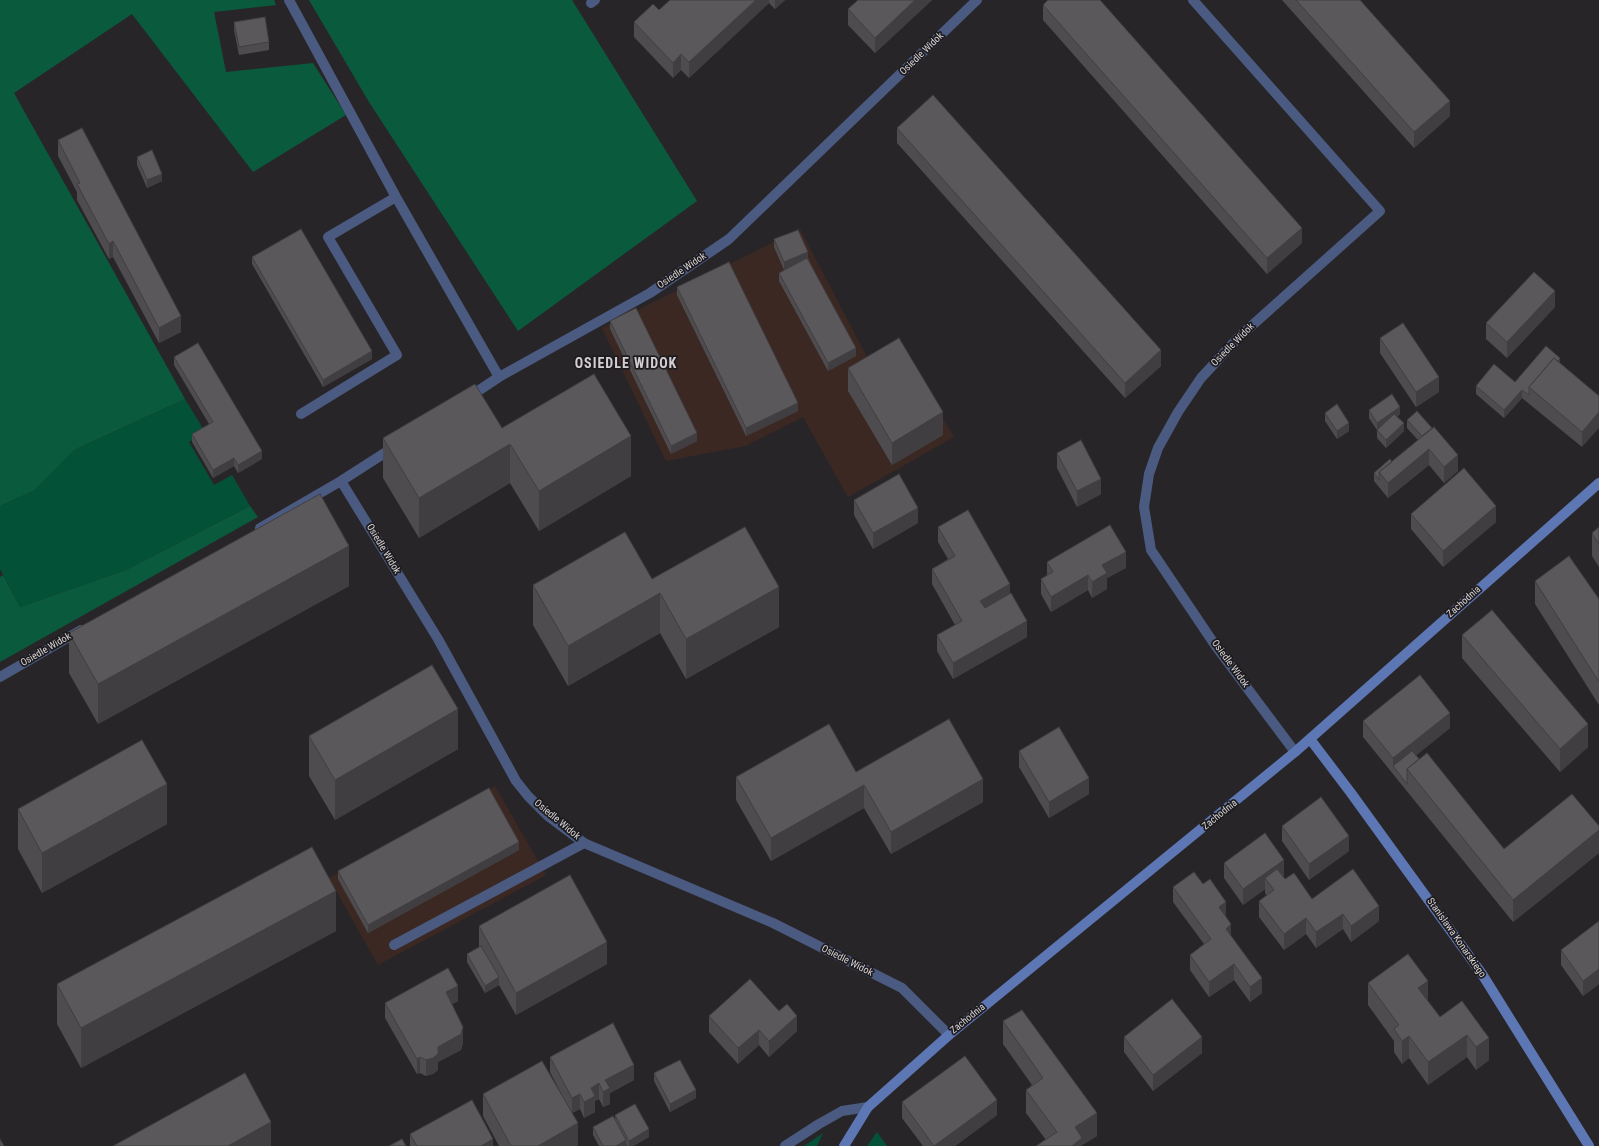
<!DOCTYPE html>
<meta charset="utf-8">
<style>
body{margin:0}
canvas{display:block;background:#282528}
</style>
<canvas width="1599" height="1146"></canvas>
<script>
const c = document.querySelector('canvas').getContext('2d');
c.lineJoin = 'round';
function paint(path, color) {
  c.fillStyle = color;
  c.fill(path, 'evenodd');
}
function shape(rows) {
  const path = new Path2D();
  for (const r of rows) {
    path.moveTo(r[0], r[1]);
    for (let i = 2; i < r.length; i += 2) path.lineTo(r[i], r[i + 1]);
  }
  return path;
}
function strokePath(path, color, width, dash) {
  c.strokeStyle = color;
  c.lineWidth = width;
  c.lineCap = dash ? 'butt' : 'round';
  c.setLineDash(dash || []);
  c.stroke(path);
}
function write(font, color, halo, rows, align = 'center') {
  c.font = font + ' "Roboto Condensed",sans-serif';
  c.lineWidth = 3.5;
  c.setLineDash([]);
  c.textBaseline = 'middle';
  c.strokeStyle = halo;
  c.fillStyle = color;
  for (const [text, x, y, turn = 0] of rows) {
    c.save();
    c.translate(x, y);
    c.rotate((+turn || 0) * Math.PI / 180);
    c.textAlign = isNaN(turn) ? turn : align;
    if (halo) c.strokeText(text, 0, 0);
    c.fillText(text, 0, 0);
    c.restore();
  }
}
paint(shape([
 [800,229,869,361,900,346,954,437,848,497,803,417,745,446,666,461,602,328],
 [495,786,546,875,378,965,329,878]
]), '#3b2822');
paint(shape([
 [185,399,205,432,189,442,214,485,232,475,250,506,126,570,20,607,0,569,0,506,35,490,74,450],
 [877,1132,887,1146,867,1146],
 [823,1133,817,1146,804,1146]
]), '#035237');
paint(shape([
 [0,0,274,0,276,5,214,12,226,72,313,63,346,115,253,172,132,14,14,93,185,399,74,450,35,490,0,506],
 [309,0,572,0,697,201,518,331,369,102],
 [250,506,258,517,0,662,0,577,3,575,20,607,126,570]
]), '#0a5a3d');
strokePath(shape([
 [289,0,396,197,499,377],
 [301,414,397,355,328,237,396,197],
 [394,945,584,843],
 [785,1146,819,1124,842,1111,868,1107]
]), '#4a5a81', 10);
strokePath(shape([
 [1193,0,1380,211,1238,338,1201,378,1178,412,1158,448,1149,474,1144,507,1151,550,1215,645,1295,752],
 [591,3,595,0],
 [469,397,499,377,650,293,729,239,977,0],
 [394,447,341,481,438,639,516,781,528,796,548,816,584,843,773,923,902,988,949,1035],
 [260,528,341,481],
 [0,677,81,630]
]), '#4a5a81', 10);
strokePath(shape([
 [1310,739,1351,793,1482,974,1589,1146],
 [844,1146,868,1107,949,1035,1295,752,1599,483]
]), '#5d77b4', 10);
paint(shape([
 [670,0,785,0,775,9,769,3,689,78,681,70,673,78,634,37,634,22,659,10],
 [932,0,875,53,848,25,848,9],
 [1282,0,1360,0,1450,116,1414,148],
 [1043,5,1302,243,1267,274,1043,20],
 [234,22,269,42,269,50,239,55,234,30],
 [897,128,1161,366,1125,398,897,143],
 [58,140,181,332,159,343,113,257,109,259,77,200,77,192,58,156],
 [137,157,162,181,147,188,137,165],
 [774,239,808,258,856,356,828,371,779,281,779,273,788,268,784,270,774,247],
 [252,257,372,359,323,387,252,264],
 [677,287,798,411,746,436,677,295],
 [1555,307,1507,358,1486,339,1486,323],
 [610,321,697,441,671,454,610,329],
 [1380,338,1439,392,1416,407,1380,353],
 [174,357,262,459,238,473,234,466,213,478,192,442,192,434,209,424,174,365],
 [1560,364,1599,396,1582,447,1522,398,1504,418,1476,394,1476,386,1515,382],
 [848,368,943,435,892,465,848,391],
 [1369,410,1400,414,1397,417,1404,431,1386,448,1377,438,1377,430,1369,418],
 [1325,413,1349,431,1337,439,1325,421],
 [1407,420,1458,471,1444,483,1429,465,1388,498,1374,481,1374,473,1392,462,1418,440,1407,428],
 [502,428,631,476,539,531,510,483,419,538,383,478,383,438],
 [1057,453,1101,494,1077,507,1057,468],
 [854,500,918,523,873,549,854,515],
 [1411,514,1496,522,1443,567,1411,529],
 [938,527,1010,594,1027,637,953,679,937,651,937,635,955,625,932,584,932,569,948,559,938,542],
 [1599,527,1599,567,1592,556,1592,533],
 [1047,562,1126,568,1107,578,1107,589,1092,598,1088,590,1051,612,1041,594,1041,579,1047,575],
 [652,579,779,627,686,679,660,633,568,686,533,625,533,585],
 [1535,581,1599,599,1599,705,1535,604],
 [349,586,98,724,69,673,69,633],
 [1462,635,1588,747,1560,772,1462,658],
 [1363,721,1450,728,1416,755,1504,849,1599,826,1599,853,1513,922,1363,737],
 [309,736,458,749,335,820,309,776],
 [1019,751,1089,794,1049,818,1019,767],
 [856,772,983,802,891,854,864,808,771,861,736,800,736,777],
 [18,809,167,824,42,893,18,849],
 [1282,826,1349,851,1309,880,1282,841],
 [519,850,368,933,338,879,338,871],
 [1224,863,1284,876,1283,876,1285,879,1312,899,1379,921,1351,942,1343,929,1316,948,1306,934,1284,950,1259,917,1259,901,1267,896,1265,893,1265,889,1243,905,1224,878],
 [1173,887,1226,917,1231,936,1262,993,1250,1002,1234,980,1209,997,1190,970,1190,955,1204,944,1173,902],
 [1599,921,1599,984,1583,996,1561,965,1561,950],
 [479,926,607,964,516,1015,499,985,485,993,467,962,467,954,479,947],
 [336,931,81,1068,57,1024,57,984],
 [1368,983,1428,1001,1440,1017,1462,1001,1489,1060,1476,1070,1467,1057,1428,1085,1409,1058,1402,1064,1394,1052,1394,1041,1368,1005],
 [458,1001,452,1004,463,1042,461,1050,438,1062,438,1070,433,1074,426,1076,420,1073,417,1074,385,1018,385,1003],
 [709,1016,797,1031,769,1057,759,1045,738,1064,709,1032],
 [1003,1021,1097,1136,1082,1145,1082,1146,1046,1140,1026,1113,1026,1090,1032,1085,1003,1044],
 [1124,1037,1202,1053,1153,1091,1124,1052],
 [550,1057,634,1080,610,1093,610,1104,603,1107,599,1099,595,1101,595,1112,584,1118,580,1109,572,1113,578,1146,499,1146,483,1116,483,1094,565,1101,550,1072],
 [654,1073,696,1098,670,1112,654,1081],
 [902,1102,997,1115,955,1146,923,1146,902,1118],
 [615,1115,649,1137,633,1146,627,1146,626,1144,626,1146,599,1146,593,1135,593,1127,615,1119],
 [410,1134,493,1146,410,1146]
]), '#4e4c4e');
paint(shape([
 [756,0,769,0,769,3,689,78,689,62],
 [775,0,785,0,775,9],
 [915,0,932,0,875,53,875,38],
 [681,54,681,70,673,78,673,63],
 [1450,101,1450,116,1414,148,1414,132],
 [162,174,162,181,147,188,147,180],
 [1302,228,1302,243,1267,274,1267,258],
 [113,241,113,257,109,259,109,244],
 [808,252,808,260,784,270,784,262],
 [1555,291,1555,307,1507,358,1507,342],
 [181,316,181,332,159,343,159,328],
 [856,348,856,356,828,371,828,363],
 [1161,350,1161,366,1125,398,1125,383],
 [372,351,372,359,323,387,323,380],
 [1560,358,1560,366,1533,391],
 [1439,377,1439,392,1416,407,1416,392],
 [1522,390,1522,398,1504,418,1504,410],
 [798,403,798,411,746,436,746,428],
 [1400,407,1400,414,1377,431,1377,423],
 [943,412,943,435,892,465,892,443],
 [1599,412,1599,428,1582,447,1582,432],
 [1349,423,1349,431,1337,439,1337,431],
 [1404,423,1404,431,1386,448,1386,440],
 [697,433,697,441,671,454,671,446],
 [631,436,631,476,539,531,539,491],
 [510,444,510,483,419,538,419,498],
 [1429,449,1429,465,1388,498,1388,483],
 [262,451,262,459,238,473,238,465],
 [1458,455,1458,471,1444,483,1444,467],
 [234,458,234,466,213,478,213,470],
 [1101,479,1101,494,1077,507,1077,491],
 [1496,506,1496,522,1443,567,1443,551],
 [918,508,918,523,873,549,873,533],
 [349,546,349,586,98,724,98,684],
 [1126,552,1126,568,1107,578,1107,589,1092,598,1092,582,1102,565],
 [1088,575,1088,590,1051,612,1051,597],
 [1010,584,1010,599,980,616,980,601],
 [779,587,779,627,686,679,686,639],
 [660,593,660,633,568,686,568,646],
 [1027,621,1027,637,953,679,953,663],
 [458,709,458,749,335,820,335,780],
 [1450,713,1450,728,1397,771,1393,766,1393,758],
 [1588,724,1588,747,1560,772,1560,749],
 [1089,778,1089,794,1049,818,1049,802],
 [983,779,983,802,891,854,891,832],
 [167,784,167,824,42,893,42,853],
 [864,785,864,808,771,861,771,838],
 [1599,830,1599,853,1513,922,1513,900],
 [1349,836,1349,851,1309,880,1309,864],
 [519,842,519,850,368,933,368,925],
 [1284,860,1284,876,1271,885,1265,878,1265,889,1243,905,1243,889],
 [336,891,336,931,81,1068,81,1028],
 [1226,902,1226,917,1219,907],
 [1379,906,1379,921,1351,942,1351,926],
 [1343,914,1343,929,1316,948,1316,932],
 [1306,918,1306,934,1284,950,1284,934],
 [1231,924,1231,940,1226,929],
 [607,942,607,964,516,1015,516,993],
 [1234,964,1234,980,1209,997,1209,982],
 [1599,969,1599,984,1583,996,1583,981],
 [499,977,499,985,485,993,485,986],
 [1262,978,1262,993,1250,1002,1250,987],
 [1428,981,1428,1004,1418,988],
 [458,986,458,1001,446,1008,446,992],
 [797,1016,797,1031,769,1057,769,1041],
 [463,1027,463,1042,461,1050,438,1062,438,1070,433,1074,426,1076,426,1060,438,1047],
 [759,1030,759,1045,738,1064,738,1048],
 [1467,1035,1467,1057,1428,1085,1428,1062],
 [1409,1036,1409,1058,1402,1064,1402,1041],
 [1202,1037,1202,1053,1153,1091,1153,1075],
 [1489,1038,1489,1060,1476,1070,1476,1047],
 [420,1057,420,1073,417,1074,417,1059],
 [634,1065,634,1080,610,1093,610,1104,603,1107,603,1092,605,1080],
 [599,1083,599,1099,595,1101,595,1112,584,1118,584,1102,591,1088],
 [696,1090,696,1098,670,1112,670,1104],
 [580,1094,580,1109,572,1113,572,1098],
 [997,1100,997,1115,955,1146,934,1146],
 [1097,1113,1097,1136,1082,1145,1082,1146,1072,1146,1075,1127],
 [271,1122,271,1146,228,1146],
 [578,1123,578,1146,538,1146],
 [649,1129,649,1137,633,1146,629,1146,629,1141],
 [493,1139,493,1146,481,1146],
 [626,1140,626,1146,616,1146]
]), '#403e40');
const building = shape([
 [670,0,756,0,689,62,681,54,673,63,634,22,653,4,659,10,670,0],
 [858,0,915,0,875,38,848,9,858,0],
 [1048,0,1100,0,1302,228,1267,258,1043,5,1048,0],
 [1296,0,1360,0,1450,101,1414,132,1296,0],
 [265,17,269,42,239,47,234,22,265,17],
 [933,95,1161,350,1125,383,897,128,933,95],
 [82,128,181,316,159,328,113,241,109,244,77,184,80,183,58,140,82,128],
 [152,150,162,174,147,180,137,157,152,150],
 [301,229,372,351,323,380,252,257,301,229],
 [798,230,808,252,784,262,774,239,798,230],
 [807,258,856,348,828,363,779,273,807,258],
 [729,262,798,403,746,428,677,287,729,262],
 [1534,272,1555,291,1507,342,1486,323,1534,272],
 [636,308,697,433,671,446,610,321,636,308],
 [1403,323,1439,377,1416,392,1380,338,1403,323],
 [899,338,943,412,892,443,848,368,899,338],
 [198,343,262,451,238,465,234,458,213,470,192,434,213,422,174,357,198,343],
 [1546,346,1560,358,1558,362,1554,358,1529,387,1529,395,1522,390,1504,410,1476,386,1494,364,1515,382,1546,346],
 [1554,358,1599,396,1599,412,1582,432,1529,387,1554,358],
 [594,374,631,436,539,491,510,444,419,498,383,438,475,384,502,428,594,374],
 [1392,394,1400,407,1377,423,1369,410,1392,394],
 [1337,404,1349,423,1337,431,1325,413,1337,404],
 [1417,411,1432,428,1422,436,1407,420,1417,411],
 [1394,414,1404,423,1386,440,1377,430,1394,414],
 [1434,427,1458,455,1444,467,1429,449,1388,483,1379,472,1434,427],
 [1081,440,1101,479,1077,491,1057,453,1081,440],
 [1390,459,1392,462,1379,472,1379,480,1374,473,1390,459],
 [1464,468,1496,506,1443,551,1411,514,1464,468],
 [899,474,918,508,873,533,854,500,899,474],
 [320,494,349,546,98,684,69,633,320,494],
 [968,510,1010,584,980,601,985,608,1011,593,1027,621,953,663,937,635,962,621,932,569,955,556,938,527,968,510],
 [1110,525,1126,552,1102,565,1107,573,1092,582,1088,575,1051,597,1041,579,1053,572,1047,562,1110,525],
 [745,527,779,587,686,639,660,593,568,646,533,585,625,532,652,579,745,527],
 [1599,527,1599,544,1592,533,1599,527],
 [1569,556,1599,599,1599,682,1535,581,1569,556],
 [1492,610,1588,724,1560,749,1462,635,1492,610],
 [432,665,458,709,335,780,309,736,432,665],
 [1420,675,1450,713,1393,758,1363,721,1420,675],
 [949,719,983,779,891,832,864,785,771,838,736,777,829,724,856,772,949,719],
 [1059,727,1089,778,1049,802,1019,751,1059,727],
 [142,740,167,784,42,853,18,809,142,740],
 [1412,751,1419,759,1407,769,1407,784,1393,766,1412,751],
 [1427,753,1504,849,1572,794,1599,826,1599,830,1513,900,1407,769,1427,753],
 [489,788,519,842,368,925,338,871,489,788],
 [1321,797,1349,836,1309,864,1282,826,1321,797],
 [1265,833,1284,860,1243,889,1224,863,1265,833],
 [312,847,336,891,81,1028,57,984,312,847],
 [1277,869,1285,879,1294,873,1312,899,1353,869,1379,906,1351,926,1343,914,1316,932,1306,918,1284,934,1259,901,1274,890,1265,878,1277,869],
 [1194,872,1203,884,1210,879,1226,902,1219,907,1231,924,1226,929,1262,978,1250,987,1234,964,1209,982,1190,955,1211,939,1173,887,1194,872],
 [570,875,607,942,516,993,479,926,570,875],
 [1599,921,1599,969,1583,981,1561,950,1599,921],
 [481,946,499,977,485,986,467,954,481,946],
 [1408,954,1428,981,1418,988,1440,1017,1462,1001,1489,1038,1476,1047,1467,1035,1428,1062,1409,1036,1402,1041,1394,1029,1399,1025,1368,983,1408,954],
 [448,968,458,986,446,992,463,1027,461,1034,438,1047,438,1054,433,1058,426,1060,420,1057,417,1059,385,1003,448,968],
 [750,979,779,1011,787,1004,797,1016,769,1041,759,1030,738,1048,709,1016,750,979],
 [1172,999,1202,1037,1153,1075,1124,1037,1172,999],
 [1022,1010,1097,1113,1075,1127,1082,1138,1072,1146,1036,1146,1057,1132,1026,1090,1043,1078,1003,1021,1022,1010],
 [613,1023,634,1065,605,1080,610,1088,603,1092,599,1083,591,1088,595,1096,584,1102,580,1094,572,1098,550,1057,613,1023],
 [965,1056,997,1100,934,1146,902,1102,965,1056],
 [680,1060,696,1090,670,1104,654,1073,680,1060],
 [542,1061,578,1123,538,1146,511,1146,483,1094,542,1061],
 [245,1073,271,1122,228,1146,113,1146,245,1073],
 [472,1100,493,1139,481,1146,417,1146,410,1134,472,1100],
 [635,1104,649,1129,629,1141,615,1115,635,1104],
 [613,1116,626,1140,616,1146,603,1146,593,1127,613,1116],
 [0,1139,4,1146,0,1146,0,1139],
 [402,1139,406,1146,389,1146,402,1139]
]);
paint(building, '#5b585b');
strokePath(building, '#403e40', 1);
write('10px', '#d7d5d7', '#1e1b1e', [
 ["Osiedle Widok",922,54,-44],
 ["Osiedle Widok",682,271,-34],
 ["Osiedle Widok",1233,345,-45],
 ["Osiedle Widok",383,549,59],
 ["Zachodnia",1464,602,-42],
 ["Osiedle Widok",46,650,-30],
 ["Osiedle Widok",1230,664,54],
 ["Zachodnia",1220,815,-39],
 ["Osiedle Widok",557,820,40],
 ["Stanisława Konarskiego",1456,938,55],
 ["Osiedle Widok",847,961,27],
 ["Zachodnia",968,1019,-39]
]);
c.letterSpacing = '1px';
write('bold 14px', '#d3ced2', '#1e1b1e', [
 ["OSIEDLE WIDOK",626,364]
]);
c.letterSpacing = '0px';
</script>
